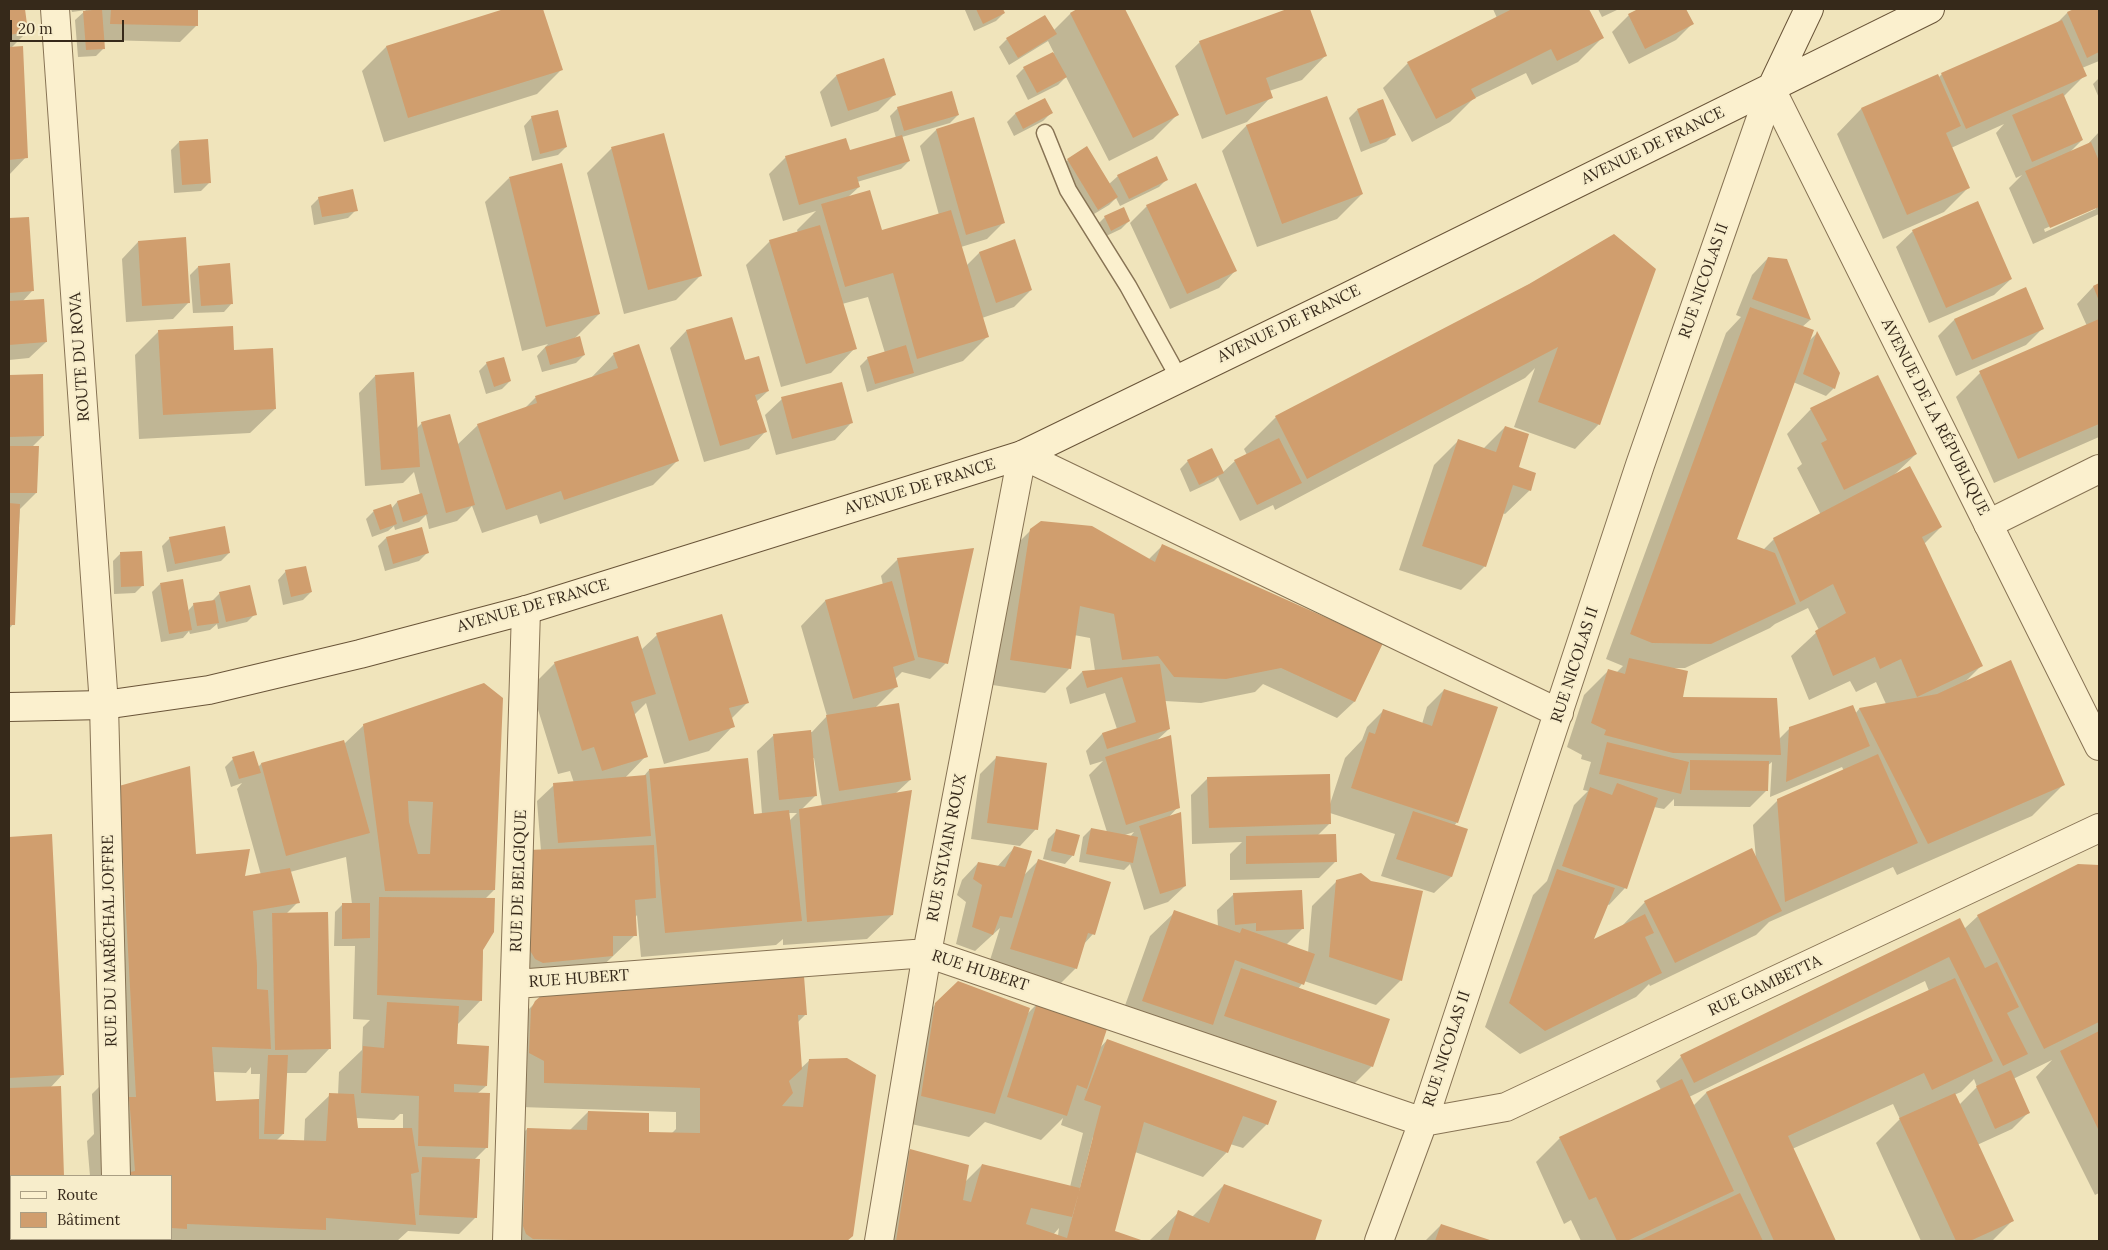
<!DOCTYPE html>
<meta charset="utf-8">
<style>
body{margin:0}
#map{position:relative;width:2108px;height:1250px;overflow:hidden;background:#f0e4bb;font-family:Lora,serif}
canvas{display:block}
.frame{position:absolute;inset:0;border:10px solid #36291a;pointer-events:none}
.legend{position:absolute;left:10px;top:1175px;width:162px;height:65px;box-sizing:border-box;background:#f7edcb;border:1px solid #aa9f84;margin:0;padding:6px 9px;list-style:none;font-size:15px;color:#36291a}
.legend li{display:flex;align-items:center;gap:10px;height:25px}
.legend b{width:25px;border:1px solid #aa9f84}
.scale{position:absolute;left:10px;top:20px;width:114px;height:22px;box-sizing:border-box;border:2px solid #36291a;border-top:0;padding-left:6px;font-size:15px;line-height:18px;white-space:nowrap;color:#36291a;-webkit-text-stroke:4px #f7edcb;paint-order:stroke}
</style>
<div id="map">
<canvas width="2108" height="1250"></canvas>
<div class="frame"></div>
<ul class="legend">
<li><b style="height:6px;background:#fbf0ce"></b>Route</li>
<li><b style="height:14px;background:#d09e6e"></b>Bâtiment</li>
</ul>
<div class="scale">20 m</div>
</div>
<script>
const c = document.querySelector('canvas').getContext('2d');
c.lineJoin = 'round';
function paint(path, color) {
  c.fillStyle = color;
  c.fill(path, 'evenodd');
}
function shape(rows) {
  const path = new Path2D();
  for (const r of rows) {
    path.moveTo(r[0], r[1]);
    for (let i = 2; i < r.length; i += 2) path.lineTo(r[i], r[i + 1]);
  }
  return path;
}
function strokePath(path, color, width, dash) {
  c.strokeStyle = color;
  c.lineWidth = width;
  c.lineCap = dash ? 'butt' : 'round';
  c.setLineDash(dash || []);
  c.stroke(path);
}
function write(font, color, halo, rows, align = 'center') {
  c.font = font + ' Lora,serif';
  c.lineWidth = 4;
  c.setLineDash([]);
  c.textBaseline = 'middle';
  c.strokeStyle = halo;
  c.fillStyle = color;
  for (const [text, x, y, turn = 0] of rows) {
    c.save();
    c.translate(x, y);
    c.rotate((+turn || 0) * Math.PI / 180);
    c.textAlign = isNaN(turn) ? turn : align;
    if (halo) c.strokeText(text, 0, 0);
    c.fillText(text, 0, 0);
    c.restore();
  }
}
paint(shape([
 [9,9,24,9,27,32,11,48,26,157,9,175],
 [71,9,197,9,196,26,180,42,103,40,104,48,96,56,78,57,75,20,86,10,72,12],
 [508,9,542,9,561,70,537,94,384,142,362,71,386,47],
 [966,9,1002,9,1004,13,996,21,974,31,965,10],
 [1080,9,1123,9,1177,115,1153,139,1109,161,1066,77,1058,85,1028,100,1016,76,1024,68,1054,53,1048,41,1009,65,999,47,1007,39,1053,31,1070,14],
 [1291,9,1309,9,1326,55,1302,80,1269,91,1271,97,1247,122,1202,139,1175,66,1200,42],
 [1493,9,1588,9,1602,38,1578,62,1532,85,1526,73,1473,99,1450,122,1412,142,1383,88,1408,63,1497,18],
 [1598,9,1619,9,1602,17],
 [1641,9,1685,9,1692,24,1676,40,1629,64,1612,32,1629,15],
 [2077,9,2099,9,2099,61,2082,68,2085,75,2063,97,2082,140,2069,153,2086,146,2099,132,2099,214,2033,244,2009,188,2022,175,2016,178,1996,133,2004,124,1951,148,1968,188,1944,212,1883,239,1837,134,1861,109,1937,76,1938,78,1942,74,2057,23,2067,13],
 [2096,206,2096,209,2045,232,2044,229],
 [836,76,894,95,878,111,831,127,820,92],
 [2099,78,2099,98,2093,84],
 [1326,97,1362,194,1337,219,1257,247,1222,151,1246,126],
 [1044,99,1051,113,1043,121,1014,136,1007,122,1015,114],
 [898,108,958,115,950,123,902,137,909,161,901,169,857,182,859,187,848,197,881,232,939,215,920,146,936,130,973,119,1003,223,987,239,961,247,966,266,979,253,1014,241,1031,290,1014,307,982,318,987,337,963,361,867,392,860,366,868,358,885,353,868,297,842,304,855,348,831,373,781,387,746,265,770,241,798,233,797,230,816,211,783,221,769,174,786,157,849,153,896,138,890,116],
 [1357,110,1394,134,1386,142,1361,152,1349,118],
 [532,117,566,147,558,155,532,161,524,126],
 [663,135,700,276,676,300,624,314,587,173,611,149],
 [179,142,209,183,201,191,174,193,171,150],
 [1068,160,1109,184,1118,176,1167,179,1159,187,1120,206,1116,198,1109,205,1089,217,1060,168],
 [509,178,599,314,573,340,584,355,576,363,542,372,537,356,548,344,522,351,485,202],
 [319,198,356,210,348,218,314,225,311,206],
 [1147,206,1235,271,1219,288,1170,309,1130,223],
 [1105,217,1129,221,1121,229,1102,238,1097,225],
 [28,218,32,291,22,302,46,342,29,358,9,360,9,219],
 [1913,231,2011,279,1994,295,1929,323,1896,247],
 [138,242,189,302,173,319,126,322,122,259],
 [1768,258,1786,261,1810,320,1802,327,1808,342,1817,333,1834,388,1826,396,1793,382,1735,540,1763,550,1774,539,1821,515,1797,468,1802,464,1787,434,1811,409,1916,454,1893,476,1941,527,1924,544,1982,665,1965,682,2064,784,2032,816,1897,875,1893,867,1769,922,1756,935,1650,986,1649,984,1636,997,1520,1054,1485,1027,1533,895,1547,881,1574,805,1588,791,1583,790,1591,762,1581,759,1582,755,1567,747,1584,695,1608,671,1616,673,1623,666,1606,659,1726,333,1741,317,1736,315,1752,275],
 [1808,608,1819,630,1791,656,1809,700,1850,681,1856,692,1876,682,1886,704,1859,709,1855,714,1790,728,1778,740,1681,698,1674,668,1685,668,1770,628,1775,624],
 [1772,762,1770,797,1842,767,1844,771,1778,800,1753,825,1756,859,1645,902,1621,927,1591,942,1607,904,1609,905,1625,888,1654,807,1664,809,1674,799,1674,806,1750,807,1767,790,1767,766],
 [198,267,232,303,224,312,193,313,190,275],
 [1530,284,1599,424,1575,449,1514,427,1535,368,1525,378,1275,510,1273,505,1240,521,1218,477,1214,481,1190,492,1180,469,1188,461,1222,473,1235,461,1247,455,1244,449,1276,417],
 [2099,284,2099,437,1994,483,1956,397,1980,373,2087,326,2077,304,2093,287],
 [2025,289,2043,328,2026,345,1956,376,1938,336,1954,320],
 [159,331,233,352,275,409,250,433,139,439,135,355],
 [686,331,744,362,768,391,756,402,765,432,749,449,704,462,670,348],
 [614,354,677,461,653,485,540,524,537,515,482,533,472,506,457,521,429,529,426,515,419,522,395,530,394,526,388,531,372,537,366,519,374,511,391,509,397,502,420,495,414,472,403,483,365,486,359,393,375,376,416,429,422,423,457,445,478,425,524,409,535,398,590,379],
 [487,363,510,381,502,389,486,394,479,371],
 [42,375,43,436,32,447,36,493,20,509,13,624,9,629,9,376],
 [782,399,851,423,835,440,776,455,765,415],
 [1505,427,1517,468,1530,490,1505,514,1502,513,1485,566,1461,590,1399,570,1434,465,1458,441,1483,449],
 [1031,530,1148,560,1163,545,1382,644,1354,702,1337,718,1263,684,1255,692,1201,703,1165,701,1169,729,1156,741,1178,807,1168,818,1185,886,1168,902,1144,910,1130,864,1124,870,1079,862,1083,837,1091,829,1107,832,1089,775,1103,761,1090,765,1086,751,1102,734,1117,729,1105,693,1070,704,1066,688,1082,672,1095,671,1090,638,1074,635,1070,668,1045,693,986,684,1006,555],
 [1134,832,1130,837,1125,835],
 [170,538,229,553,221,561,167,572,162,546],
 [386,538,427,553,419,561,385,571,378,546],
 [121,553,143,585,135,593,114,594,113,561],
 [898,559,946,663,930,679,902,672,895,679,897,686,875,708,910,780,895,794,892,915,867,939,783,945,783,939,776,945,641,957,637,915,635,918,635,935,588,980,504,971,504,876,528,851,541,851,537,801,554,785,574,783,570,771,558,774,531,687,555,663,641,650,657,635,748,702,731,719,733,726,709,751,664,764,646,703,634,715,646,756,624,779,643,777,649,770,753,815,762,814,757,751,774,735,812,732,827,716,801,626,825,601,883,585,881,576],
 [812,758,814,758,822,807,801,810,815,796],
 [788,813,797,813,789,821],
 [286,571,311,592,303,600,283,605,278,580],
 [160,584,188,611,194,604,212,601,220,593,255,614,247,622,218,629,217,624,210,630,190,634,189,631,183,638,161,642,152,592],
 [484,684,494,890,485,899,481,1000,457,1025,455,1045,486,1086,478,1093,487,1147,474,1160,476,1217,459,1234,408,1231,397,1241,90,1241,90,1239,171,1239,171,1176,90,1176,87,1141,94,1134,92,1094,110,1076,120,787,195,856,243,878,261,875,237,789,242,783,231,787,225,767,233,759,258,767,261,764,343,742,344,744,364,725],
 [346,857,352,904,343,904,335,912,334,946,355,946,353,1019,370,1020,363,1027,362,1050,339,1072,338,1095,330,1095,305,1119,304,1141,276,1141,283,1134,286,1073,306,1073,330,1048,286,914,298,902,290,872],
 [251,1067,251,1074,260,1074,259,1100,215,1102,213,1072,246,1073],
 [400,1114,403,1114,403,1130,357,1129,356,1118,394,1120],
 [1444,690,1457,822,1454,826,1466,830,1451,877,1434,893,1381,876,1395,834,1330,813,1330,823,1317,836,1336,861,1319,878,1230,880,1230,854,1242,842,1192,844,1191,795,1208,778,1330,804,1345,758,1362,740,1367,727,1383,711,1422,724,1427,707],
 [997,757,1036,829,1020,846,971,839,980,774],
 [1056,831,1073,855,1065,864,1043,859,1048,839],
 [51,836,63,1074,50,1088,59,1087,63,1176,11,1176,11,1205,9,1205,9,838],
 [1014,848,1024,875,1038,861,1093,934,1083,945,1076,968,1051,993,986,973,1000,928,975,951,956,944,966,902,957,895,962,880,978,863,997,867],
 [2097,866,2099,867,2099,1193,2095,1195,2036,1077,2052,1060,2013,1079,2029,1112,2012,1129,1977,1145,2012,1221,1992,1241,1921,1241,1876,1143,1900,1119,1893,1104,1792,1149,1834,1241,1581,1241,1571,1220,1564,1224,1536,1162,1560,1138,1661,1090,1656,1081,1681,1057,1964,929,1978,916],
 [1925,981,1929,991,1706,1093,1693,1106,1689,1097],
 [1974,1079,1977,1087,1959,1105,1954,1095,1961,1092],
 [1337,881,1370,882,1401,980,1376,1005,1304,981,1298,989,1372,1066,1348,1090,1118,1025,1150,936,1175,912,1218,927,1217,910,1234,894,1303,928,1286,945,1308,953,1312,906],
 [536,1002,806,1014,797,1023,800,1069,810,1060,852,1235,846,1241,493,1241,496,1160,527,1129,570,1130,588,1112,647,1133,671,1134,676,1129,676,1112,520,1107,511,1027],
 [1039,1002,1099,1049,1107,1040,1267,1124,1243,1148,1230,1144,1227,1152,1203,1177,1135,1152,1113,1232,1142,1241,876,1241,886,1175,910,1150,964,1183,982,1165,1070,1187,1083,1133,1061,1125,1063,1118,1041,1140,985,1122,969,1137,898,1121,911,1029,936,1004,1027,1014],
 [1093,1137,1095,1137,1071,1223],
 [1059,1228,1058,1235,1053,1235],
 [1224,1185,1321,1221,1314,1241,1149,1241,1179,1212,1192,1217],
 [1441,1225,1490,1241,1425,1241]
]), '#0003');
paint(shape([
 [9,9,25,9,28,32,9,35],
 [102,9,105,49,86,50,83,11],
 [111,9,198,9,198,26,110,24],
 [504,9,543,9,563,70,408,118,386,46],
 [976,9,1003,9,1005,13,983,24],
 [1077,9,1125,9,1179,115,1133,138,1070,13],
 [1287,9,1310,9,1327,56,1266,78,1273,98,1226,115,1199,41],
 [1512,9,1589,9,1604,38,1557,61,1551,49,1471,89,1476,98,1436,119,1407,62],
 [1638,9,1686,9,1694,24,1645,49,1628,14],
 [2074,9,2099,9,2099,52,2087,58,2067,12],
 [1045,15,1057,34,1018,58,1006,38],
 [2062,20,2087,76,1966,129,1941,73],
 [23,46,28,158,9,160,9,47],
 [1053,52,1067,77,1037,93,1023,67],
 [884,58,896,95,848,111,836,75],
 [1938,74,1961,126,1946,133,1970,188,1907,215,1861,108],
 [952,91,959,115,904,131,897,107],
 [2063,93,2083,140,2032,162,2012,115],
 [1327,96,1363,194,1282,224,1246,125],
 [1045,98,1053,113,1023,129,1015,113],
 [1383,99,1396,135,1370,144,1357,109],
 [558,110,567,147,540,154,531,116],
 [974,117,1005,223,966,235,936,129],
 [664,133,702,276,648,290,611,147],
 [902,135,910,161,857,177,860,187,799,205,785,156,846,138,850,150],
 [208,139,211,183,182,185,179,141],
 [2091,142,2099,161,2099,207,2050,228,2025,171],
 [1087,146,1118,197,1098,210,1067,159],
 [1157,156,1168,180,1129,199,1117,175],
 [562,163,600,314,546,327,509,177],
 [1196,183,1237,271,1187,294,1146,205],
 [353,189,358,211,322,217,318,197],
 [870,190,882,230,951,210,989,337,917,359,893,273,845,287,821,204],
 [1978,201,2012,279,1946,308,1912,230],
 [1124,207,1130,221,1111,231,1104,216],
 [29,217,34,291,9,293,9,218],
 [820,225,857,349,806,364,769,240],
 [1614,234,1656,269,1600,425,1538,402,1558,347,1307,479,1275,416,1529,284],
 [186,237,190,303,142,306,138,241],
 [1015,239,1032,290,996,303,979,252],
 [1768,257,1787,259,1811,320,1752,299],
 [230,263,233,304,201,306,198,266],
 [2099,283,2099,301,2093,286],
 [2026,287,2044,329,1972,360,1954,319],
 [44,299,47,342,9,345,9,301],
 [1750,307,1814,330,1737,539,1775,553,1796,604,1711,644,1652,643,1630,634],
 [732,317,745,360,759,356,769,391,755,395,767,432,720,446,686,330],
 [2099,319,2099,424,2018,459,1979,371],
 [233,326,234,350,273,348,276,409,163,415,158,330],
 [1817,331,1840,373,1835,389,1803,374],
 [580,336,585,355,550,365,545,347],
 [639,344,679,461,564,500,561,491,506,510,477,424,537,403,535,396,618,368,613,353],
 [906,345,914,373,875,384,867,357],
 [504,357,511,381,494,387,486,362],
 [414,372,420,467,381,470,375,375],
 [43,374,44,436,9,437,9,375],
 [1878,375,1917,454,1844,490,1821,443,1827,440,1810,408],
 [842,382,853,423,792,439,781,397],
 [450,414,475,505,446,513,421,422],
 [1505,426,1529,434,1519,467,1536,473,1531,491,1513,485,1486,567,1422,546,1458,439,1496,452],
 [1279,438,1302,483,1257,505,1234,460],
 [9,446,39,446,37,493,9,493],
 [1212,448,1224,473,1199,485,1187,460],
 [1910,466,1942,527,1922,537,1983,666,1917,697,1901,659,1880,669,1875,657,1833,676,1815,631,1846,613,1833,584,1800,602,1773,538],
 [422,493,428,514,403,522,397,501],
 [9,503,20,504,15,625,9,625],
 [391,504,397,524,380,530,373,510],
 [1041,521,1092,526,1155,562,1162,544,1383,643,1355,702,1281,668,1226,679,1174,677,1158,656,1122,660,1114,614,1080,606,1071,669,1010,660,1030,529],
 [225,526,230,553,175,564,169,537],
 [422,527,429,553,393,564,386,537],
 [974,548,948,664,918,657,897,558],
 [142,551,144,586,121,587,120,552],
 [306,566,312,592,291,597,285,570],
 [183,579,192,630,169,634,160,583],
 [892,581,915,660,893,667,898,687,853,699,825,600],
 [250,585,257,615,226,622,219,592],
 [215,600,219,623,197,626,193,603],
 [722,614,749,703,729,708,735,727,689,741,656,633],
 [638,636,656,694,631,702,648,757,602,771,594,747,582,751,554,662],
 [1629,658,1688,671,1683,697,1777,698,1781,755,1673,753,1604,735,1606,730,1591,723,1608,669,1625,674],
 [2011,660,2065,785,1928,844,1859,708,1937,694],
 [1160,664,1170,729,1107,749,1102,733,1136,722,1122,677,1087,688,1082,671],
 [484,683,503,698,495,890,385,891,363,724],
 [408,801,433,802,430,854,418,854,409,822],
 [1444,689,1498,707,1458,823,1351,788,1369,732,1375,734,1383,709,1432,726],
 [899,703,911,780,839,791,826,715],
 [1853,705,1870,746,1786,782,1789,727],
 [811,730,817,796,779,800,773,734],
 [1171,735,1180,808,1126,825,1105,757],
 [344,740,370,833,286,856,261,763],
 [1607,742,1689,762,1681,794,1599,774],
 [254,751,261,773,239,779,232,757],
 [1878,754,1918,843,1785,902,1777,799],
 [996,756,1047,763,1038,830,987,823],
 [748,758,754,814,789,810,802,921,665,933,649,769],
 [1690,760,1769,761,1768,791,1690,790],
 [190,766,196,854,250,849,245,876,290,868,300,903,253,911,257,965,257,989,268,990,271,1049,212,1047,216,1101,259,1099,259,1139,326,1141,329,1093,354,1094,358,1128,412,1128,419,1172,411,1174,416,1225,326,1218,326,1230,187,1224,187,1229,171,1228,171,1176,130,1176,130,1172,135,1171,129,1097,136,1097,119,786],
 [1330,774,1331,824,1209,828,1207,777],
 [646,775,651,836,558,843,553,783],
 [1617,783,1658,798,1627,889,1562,866,1590,787,1612,795],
 [912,790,893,915,807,922,799,809],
 [1413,811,1468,829,1452,877,1396,859],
 [1181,812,1186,886,1160,894,1139,826],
 [1091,828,1138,837,1133,863,1086,854],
 [1056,829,1080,835,1074,856,1051,851],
 [52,834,64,1075,9,1078,9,837],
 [1336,834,1337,862,1246,864,1246,836],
 [654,845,656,898,635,900,637,936,613,936,613,956,543,963,535,959,528,947,528,850],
 [1014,846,1032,851,1012,918,1000,916,993,935,972,927,982,885,973,879,978,862,1005,867],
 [1752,848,1782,911,1675,963,1644,901],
 [1038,859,1111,882,1095,935,1088,933,1077,969,1010,949],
 [2078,864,2099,865,2099,1022,2044,1049,1977,915],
 [1557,869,1615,888,1594,939,1645,914,1654,933,1645,937,1662,973,1545,1031,1509,1003],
 [1361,873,1371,881,1423,891,1402,981,1329,957,1336,880],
 [1302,890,1304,929,1256,931,1256,923,1235,925,1233,893],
 [379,897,495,898,494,932,483,950,482,1001,377,995],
 [342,903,370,903,370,938,342,939],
 [1174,910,1240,933,1242,928,1315,954,1304,985,1235,960,1213,1025,1142,1001],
 [328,912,331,1049,275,1050,272,913],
 [1960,918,1985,968,1997,962,2019,1007,2007,1013,2028,1054,2003,1066,1949,957,1694,1083,1680,1055],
 [1241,968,1390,1019,1373,1067,1224,1016],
 [804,976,807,1015,798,1015,802,1069,789,1081,793,1093,782,1106,803,1107,809,1059,847,1058,876,1075,853,1236,847,1241,604,1241,533,1239,526,1234,523,1226,527,1128,587,1130,588,1111,649,1113,649,1132,700,1133,700,1088,544,1083,544,1061,529,1053,531,1009,535,1001,542,995],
 [1955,978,1993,1061,1932,1090,1924,1073,1788,1136,1836,1241,1774,1241,1706,1092],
 [958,981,1030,1008,995,1114,921,1096,935,1003],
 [1038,1000,1109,1023,1087,1089,1077,1085,1067,1116,1007,1097],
 [387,1002,459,1006,457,1044,489,1046,487,1086,454,1084,454,1092,490,1093,488,1148,418,1146,419,1096,361,1093,363,1046,384,1048],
 [2099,1031,2099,1131,2060,1051],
 [1107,1039,1277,1101,1268,1125,1243,1116,1228,1153,1144,1122,1115,1231,1144,1241,896,1241,910,1149,969,1165,963,1200,971,1202,982,1164,1080,1188,1072,1217,1031,1208,1026,1224,1067,1238,1101,1106,1084,1100],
 [268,1055,288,1055,284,1134,264,1134],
 [2011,1070,2030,1113,1995,1129,1976,1086],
 [1682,1079,1734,1191,1627,1241,1617,1241,1596,1197,1589,1200,1559,1137],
 [61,1086,64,1176,11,1176,11,1190,9,1190,9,1088],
 [1955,1093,2014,1221,1970,1241,1956,1241,1899,1118],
 [422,1157,480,1159,477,1218,419,1215],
 [1224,1184,1322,1220,1315,1241,1168,1241,1178,1210,1209,1223],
 [1740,1193,1763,1241,1638,1241],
 [1441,1224,1493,1241,1435,1241]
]), '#d09e6e');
const service = shape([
 [1045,133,1068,190,1128,286,1179,378]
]);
const minor = shape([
 [55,9,104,705,116,1176],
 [1988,524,2099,469],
 [516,984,927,953,1423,1122,1506,1107,2099,828],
 [117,1239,117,1241],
 [507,1241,526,610],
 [879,1241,927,953,1022,455,1559,713],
 [1379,1241,1423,1122,1640,465,1771,89]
]);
const tertiary = shape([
 [1771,89,2099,746]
]);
const secondary = shape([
 [1771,89,1809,9],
 [9,707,104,705,209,690,360,654,526,610,1022,455,1343,299,1930,9]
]);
strokePath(service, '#877354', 19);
strokePath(minor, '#877354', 30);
strokePath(tertiary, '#877354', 30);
strokePath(secondary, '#695438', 30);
strokePath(service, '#fbf0ce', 16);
strokePath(minor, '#fbf0ce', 28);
strokePath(tertiary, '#fbf0ce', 28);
strokePath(secondary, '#fbf0ce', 28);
write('16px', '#36291a', '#f7edcb', [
 ["AVENUE DE FRANCE",1653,146,-26],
 ["RUE NICOLAS II",1704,281,-71],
 ["AVENUE DE FRANCE",1289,324,-26],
 ["ROUTE DU ROVA",80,357,-94],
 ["AVENUE DE LA RÉPUBLIQUE",1935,417,63],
 ["AVENUE DE FRANCE",920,487,-17],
 ["AVENUE DE FRANCE",533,606,-16],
 ["RUE NICOLAS II",1575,665,-72],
 ["RUE SYLVAIN ROUX",947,848,-79],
 ["RUE DE BELGIQUE",519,881,-88],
 ["RUE DU MARÉCHAL JOFFRE",110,941,-91],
 ["RUE HUBERT",980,971,18],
 ["RUE HUBERT",579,979,-4],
 ["RUE GAMBETTA",1765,986,-25],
 ["RUE NICOLAS II",1447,1049,-72]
]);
</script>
